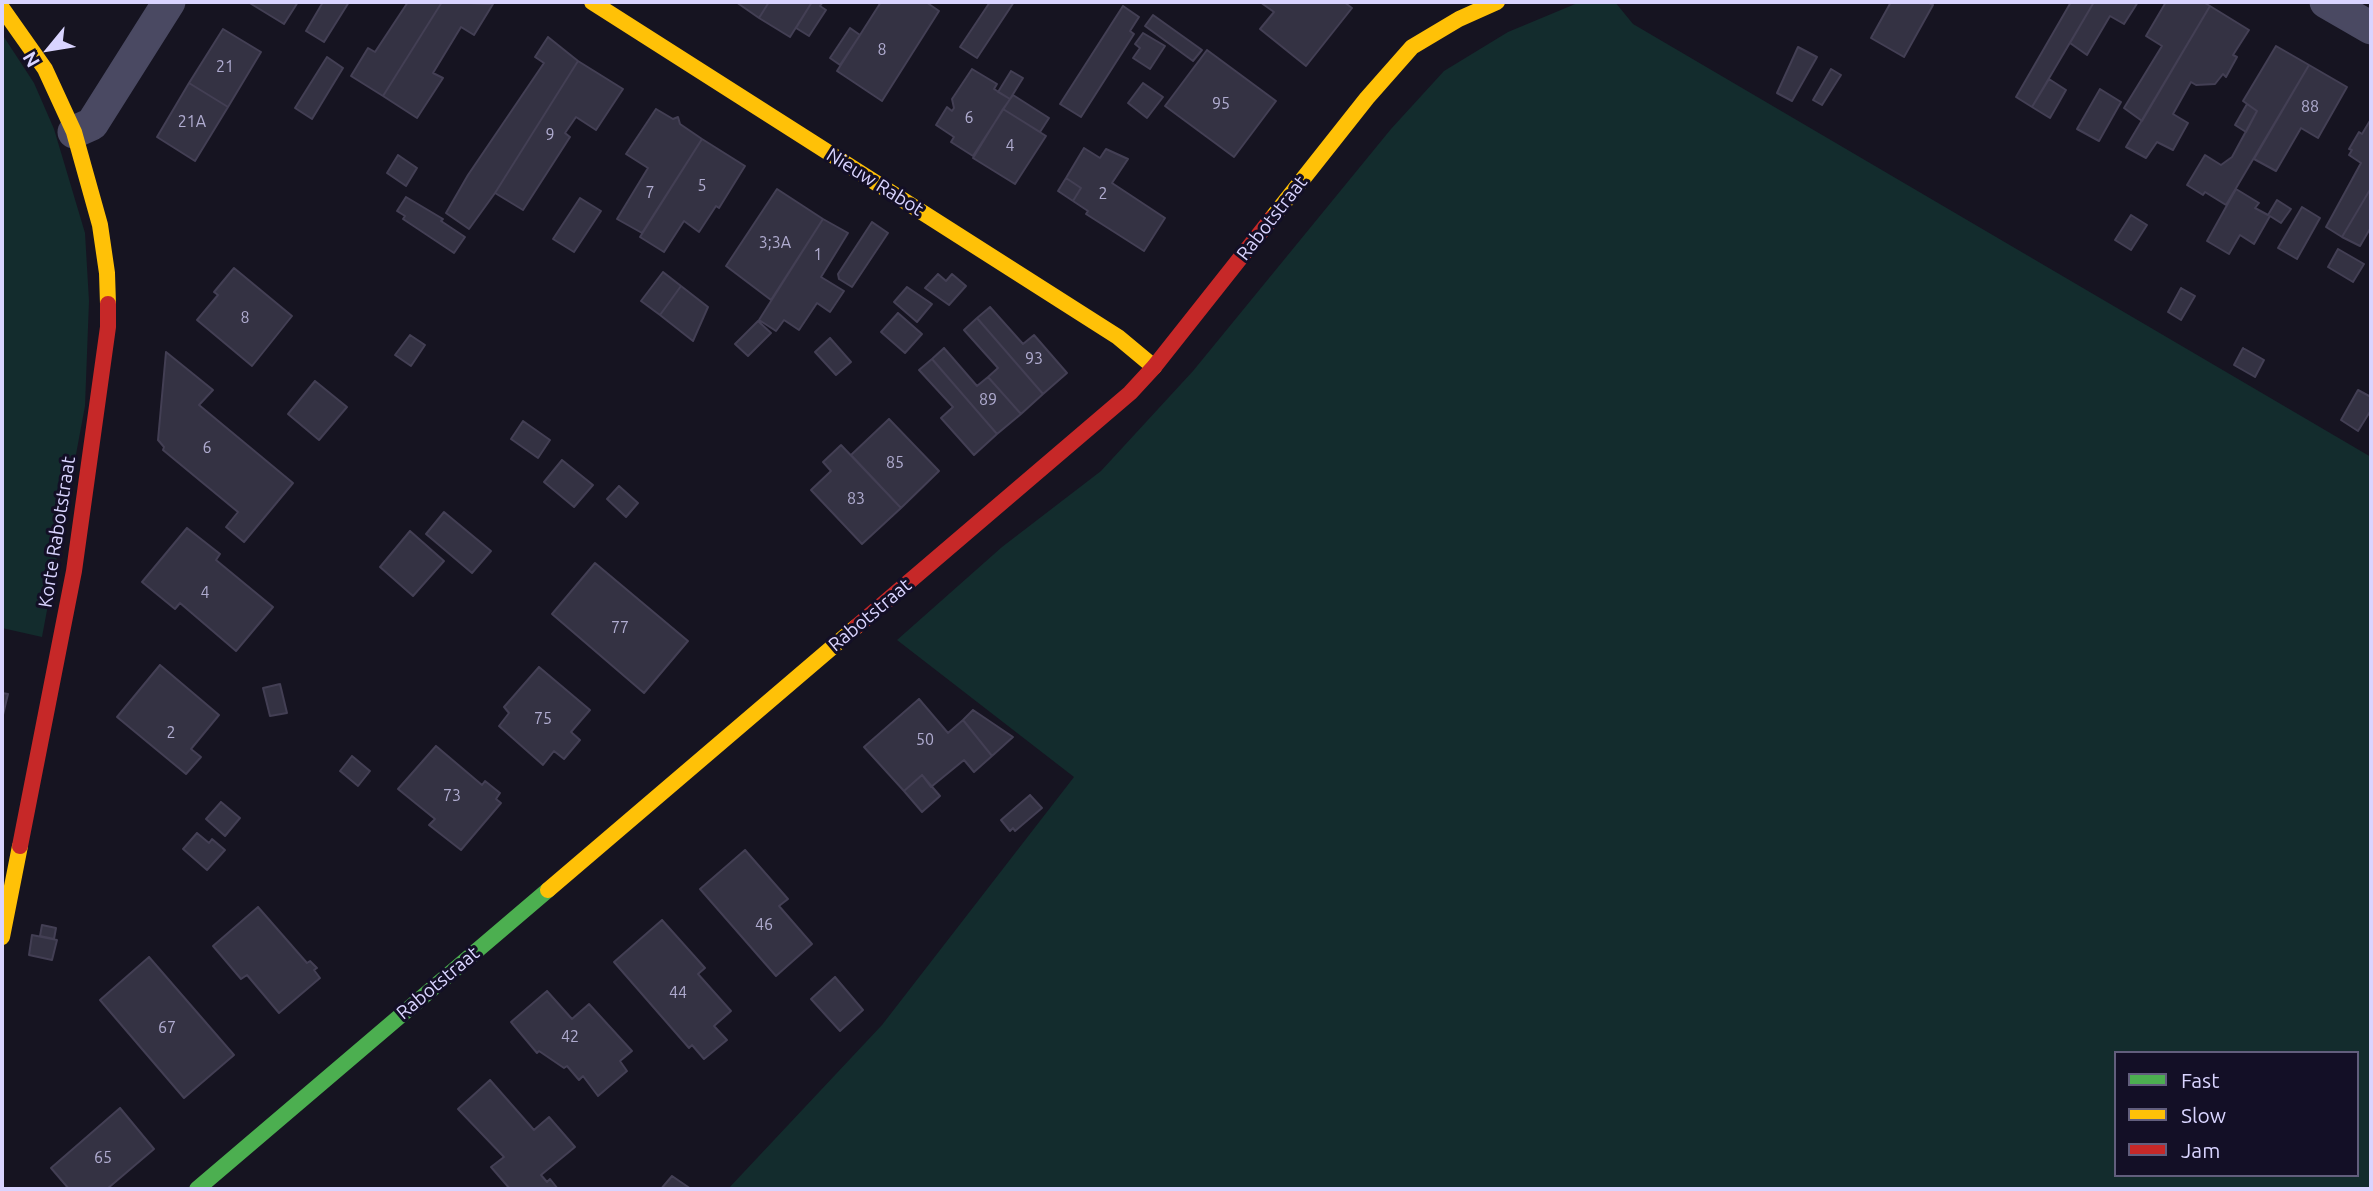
<!DOCTYPE html>
<style>
body{margin:0}
#map{position:relative;width:2373px;height:1191px;overflow:hidden;background:#161421;font-family:Ubuntu,sans-serif}
canvas{display:block}
.frame{position:absolute;inset:0;border:4px solid #d9d4ff;pointer-events:none}
.legend{position:absolute;left:2114px;top:1051px;width:245px;height:126px;box-sizing:border-box;background:#130f26;border:2px solid #625e7d;margin:0;padding:9px 12px;list-style:none;font-size:21px;color:#d9d4ff}
.legend li{display:flex;align-items:center;gap:14px;height:35px}
.legend b{width:35px;border:2px solid #625e7d}
.north{position:absolute;left:14px;top:14px;width:70px;height:70px;-webkit-text-stroke:5px #130f26;paint-order:stroke;rotate:240deg;font-size:19px;font-weight:700;line-height:28px;text-align:center;color:#d9d4ff}
.north::after{content:'';display:block;margin:auto;width:24px;height:32px;background:#d9d4ff;clip-path:polygon(50% 0,100% 100%,50% 72%,0 100%)}
</style>
<div id="map">
<canvas width="2373" height="1191"></canvas>
<div class="frame"></div>
<ul class="legend">
<li><b style="height:9px;background:#4caf50"></b>Fast</li>
<li><b style="height:9px;background:#ffc107"></b>Slow</li>
<li><b style="height:9px;background:#c62828"></b>Jam</li>
</ul>
<div class="north">N</div>
</div>
<script>
const c = document.querySelector('canvas').getContext('2d');
c.lineJoin = 'round';
function paint(path, color) {
  c.fillStyle = color;
  c.fill(path, 'evenodd');
}
function shape(rows) {
  const path = new Path2D();
  for (const r of rows) {
    path.moveTo(r[0], r[1]);
    for (let i = 2; i < r.length; i += 2) path.lineTo(r[i], r[i + 1]);
  }
  return path;
}
function strokePath(path, color, width, dash) {
  c.strokeStyle = color;
  c.lineWidth = width;
  c.lineCap = dash ? 'butt' : 'round';
  c.setLineDash(dash || []);
  c.stroke(path);
}
function write(font, color, halo, rows, align = 'center') {
  c.font = font + ' Ubuntu,sans-serif';
  c.lineWidth = 6;
  c.setLineDash([]);
  c.textBaseline = 'middle';
  c.strokeStyle = halo;
  c.fillStyle = color;
  for (const [text, x, y, turn = 0] of rows) {
    c.save();
    c.translate(x, y);
    c.rotate((+turn || 0) * Math.PI / 180);
    c.textAlign = isNaN(turn) ? turn : align;
    if (halo) c.strokeText(text, 0, 0);
    c.fillText(text, 0, 0);
    c.restore();
  }
}
paint(shape([
 [1580,2,1615,2,1633,24,2371,457,2371,1189,728,1189,882,1025,1074,777,897,640,1002,547,1101,471,1193,371,1391,129,1444,71,1508,32],
 [2116,1053,2357,1053,2357,1175,2116,1175],
 [2,34,34,83,54,129,85,233,89,301,85,406,42,637,2,628]
]), '#132c2d');
const building = shape([
 [248,2,298,2,284,24,248,2],
 [323,2,349,2,324,42,306,31,323,2],
 [408,2,442,2,383,96,351,76,368,48,375,52,408,2],
 [442,2,493,4,474,35,461,27,433,73,443,78,417,118,383,96,442,2],
 [736,2,769,2,759,18,736,2],
 [769,2,812,2,790,37,759,18,769,2],
 [812,2,823,2,820,6,826,10,809,36,796,28,812,2],
 [881,2,926,2,939,11,882,101,837,71,881,2],
 [990,2,1014,2,977,58,960,47,990,2],
 [1260,2,1344,2,1352,8,1306,66,1260,29,1274,12,1260,2],
 [1891,2,1927,2,1933,5,1904,57,1871,38,1891,2],
 [2071,2,2094,2,2032,107,2016,97,2071,2],
 [2094,2,2138,2,2124,24,2110,16,2087,55,2070,43,2094,2],
 [2166,2,2203,2,2210,6,2142,121,2124,108,2162,46,2146,36,2166,2],
 [1123,6,1139,17,1130,31,1134,34,1081,117,1060,104,1123,6],
 [2210,6,2249,30,2233,55,2237,57,2226,77,2223,74,2215,84,2196,85,2191,82,2173,114,2188,123,2173,150,2157,142,2146,158,2126,147,2210,6],
 [1153,15,1202,50,1193,61,1145,26,1153,15],
 [850,28,860,35,840,65,830,58,850,28],
 [223,29,261,52,228,107,189,83,223,29],
 [1143,33,1165,46,1150,69,1133,58,1140,48,1135,44,1143,33],
 [548,37,578,61,495,193,469,229,446,213,468,175,544,63,535,57,548,37],
 [2276,46,2309,65,2226,205,2205,192,2203,195,2187,185,2205,155,2221,165,2232,157,2257,111,2243,101,2276,46],
 [1798,47,1817,57,1792,101,1777,93,1798,47],
 [1207,50,1276,101,1234,157,1165,106,1207,50],
 [327,57,343,68,312,119,295,108,327,57],
 [578,61,623,89,596,130,576,117,565,133,570,137,523,210,495,193,578,61],
 [2309,65,2347,87,2318,138,2301,128,2276,171,2254,159,2309,65],
 [972,69,997,84,994,89,1010,99,973,156,951,142,954,137,936,125,947,107,952,111,954,108,952,99,972,69],
 [1831,69,1841,75,1822,105,1813,100,1831,69],
 [1011,71,1023,78,1010,99,998,92,1011,71],
 [2049,79,2066,90,2050,118,2032,107,2049,79],
 [189,83,228,107,195,161,157,137,189,83],
 [1143,83,1163,97,1147,118,1128,103,1143,83],
 [2100,89,2121,102,2099,141,2077,129,2100,89],
 [1013,95,1049,118,1040,132,1003,109,1013,95],
 [2247,104,2257,111,2246,132,2235,125,2247,104],
 [656,109,673,119,678,117,680,124,702,139,642,233,617,219,648,168,626,154,656,109],
 [1003,109,1046,136,1015,184,973,158,1003,109],
 [2371,119,2371,188,2342,237,2326,227,2361,163,2349,155,2352,150,2349,149,2359,132,2362,134,2371,119],
 [702,139,745,166,719,208,716,206,699,232,684,221,664,252,640,237,702,139],
 [1084,148,1100,158,1106,149,1128,159,1112,183,1165,218,1144,251,1086,214,1088,211,1073,201,1081,188,1066,178,1084,148],
 [398,155,417,168,406,186,387,173,398,155],
 [1066,178,1081,188,1073,201,1058,191,1066,178],
 [2371,188,2371,227,2360,246,2342,237,2371,188],
 [777,189,823,219,771,300,726,266,777,189],
 [2236,189,2259,203,2255,208,2268,215,2277,200,2291,209,2281,223,2270,216,2254,244,2240,235,2229,254,2207,241,2236,189],
 [406,197,443,219,441,221,465,237,454,253,403,219,405,216,397,211,406,197],
 [580,198,601,211,574,252,553,239,580,198],
 [2302,207,2320,218,2297,259,2278,248,2302,207],
 [2131,215,2147,225,2131,250,2115,240,2131,215],
 [823,219,848,233,821,277,844,291,830,312,817,303,799,330,784,320,776,331,759,320,823,219],
 [872,222,888,233,852,287,839,279,838,274,872,222],
 [2338,249,2364,264,2353,282,2328,267,2338,249],
 [234,268,292,316,252,366,197,320,218,295,214,292,234,268],
 [663,272,681,286,660,315,641,301,663,272],
 [938,274,946,281,952,274,966,286,949,305,925,288,938,274],
 [681,286,708,307,693,341,660,315,681,286],
 [907,287,932,304,917,322,894,302,907,287],
 [2181,288,2195,296,2181,320,2168,312,2181,288],
 [990,307,1023,344,1034,335,1067,373,1043,394,977,318,990,307],
 [898,313,922,334,905,353,881,332,898,313],
 [977,318,1043,394,1021,414,988,377,998,368,964,330,977,318],
 [758,321,771,333,748,356,735,344,758,321],
 [410,335,425,345,411,366,395,355,410,335],
 [830,338,851,362,836,375,815,352,830,338],
 [944,348,977,386,988,377,1021,414,997,434,932,359,944,348],
 [2243,348,2264,360,2255,377,2234,365,2243,348],
 [166,352,213,390,199,405,293,483,244,542,226,527,238,512,163,450,164,447,158,440,166,352],
 [932,359,997,434,974,455,941,418,953,407,919,370,932,359],
 [315,381,347,407,319,440,288,414,315,381],
 [2358,390,2371,397,2371,410,2358,431,2341,420,2358,390],
 [889,419,939,471,901,508,851,455,889,419],
 [523,421,550,440,538,458,511,439,523,421],
 [841,445,901,508,862,544,811,490,831,471,823,462,841,445],
 [562,460,593,485,574,507,544,482,562,460],
 [619,486,638,503,626,517,607,499,619,486],
 [444,512,491,551,472,573,426,534,444,512],
 [187,528,220,554,216,560,273,607,236,651,180,603,175,609,142,582,187,528],
 [410,531,444,561,413,596,380,567,410,531],
 [595,563,688,641,644,693,552,614,595,563],
 [160,665,219,715,191,749,201,757,186,774,117,717,160,665],
 [539,667,590,710,571,732,580,740,564,759,554,751,543,765,499,726,509,713,504,707,539,667],
 [280,684,287,713,270,716,263,688,280,684],
 [2,693,8,694,2,719,2,693],
 [919,699,948,733,963,720,992,756,974,772,964,760,931,787,922,775,904,791,864,747,919,699],
 [973,710,1013,737,992,756,963,720,973,710],
 [436,746,482,785,485,781,500,793,496,799,501,803,461,850,429,825,435,819,398,789,436,746],
 [352,756,370,771,358,786,340,771,352,756],
 [922,775,940,796,922,812,904,791,922,775],
 [1030,795,1042,808,1015,831,1013,828,1010,831,1001,820,1030,795],
 [221,802,240,818,225,836,206,819,221,802],
 [197,833,209,843,212,839,225,850,207,870,183,849,197,833],
 [745,850,788,899,779,906,812,944,776,976,700,889,745,850],
 [258,907,307,963,310,961,317,968,314,970,320,978,279,1013,247,975,241,979,213,946,258,907],
 [662,920,705,968,698,974,731,1011,714,1026,727,1040,704,1059,692,1045,689,1048,614,962,662,920],
 [42,925,56,928,54,939,40,936,42,925],
 [32,935,57,940,52,960,29,955,32,935],
 [149,957,234,1055,184,1098,100,1000,149,957],
 [835,977,863,1010,840,1031,811,999,835,977],
 [547,991,572,1019,589,1004,632,1051,620,1061,627,1071,598,1096,583,1076,579,1080,567,1066,564,1068,539,1051,537,1053,511,1022,547,991],
 [490,1080,534,1130,549,1117,575,1147,541,1175,547,1182,550,1179,558,1189,510,1189,491,1167,504,1157,458,1109,490,1080],
 [120,1108,154,1149,107,1189,69,1189,51,1168,120,1108],
 [672,1176,691,1189,661,1189,672,1176]
]);
paint(building, '#343243');
strokePath(building, '#433f54', 2);
strokePath(shape([
 [2326,2,2371,28],
 [74,132,92,124,169,2]
]), '#4a4962', 33);
strokePath(shape([
 [197,1189,548,890]
]), '#4caf50', 16);
strokePath(shape([
 [592,2,1118,337,1154,367],
 [2,8,45,69,74,132,100,225,107,273,108,304],
 [1272,218,1367,98,1412,47,1459,19,1497,2],
 [548,890,856,627],
 [2,937,20,846]
]), '#ffc107', 16);
strokePath(shape([
 [856,627,1130,393,1154,367,1272,218],
 [20,846,74,571,108,327,108,304]
]), '#c62828', 16);
write('16px', '#b0acd0', null, [
 ["8",882,50],
 ["21",225,67],
 ["95",1221,104],
 ["88",2310,107],
 ["6",969,118],
 ["21A",192,122],
 ["9",550,135],
 ["4",1010,146],
 ["5",702,186],
 ["7",650,193],
 ["2",1103,194],
 ["3;3A",775,243],
 ["1",818,255],
 ["8",245,318],
 ["93",1034,359],
 ["89",988,400],
 ["6",207,448],
 ["85",895,463],
 ["83",856,499],
 ["4",205,593],
 ["77",620,628],
 ["75",543,719],
 ["2",171,733],
 ["50",925,740],
 ["73",452,796],
 ["46",764,925],
 ["44",678,993],
 ["67",167,1028],
 ["42",570,1037],
 ["65",103,1158]
]);
write('19px', '#d9d4ff', '#130f26', [
 ["Nieuw Rabot",875,182,32],
 ["Rabotstraat",1272,218,-52],
 ["Korte Rabotstraat",57,532,-81],
 ["Rabotstraat",870,615,-40],
 ["Rabotstraat",438,983,-40]
]);
</script>
